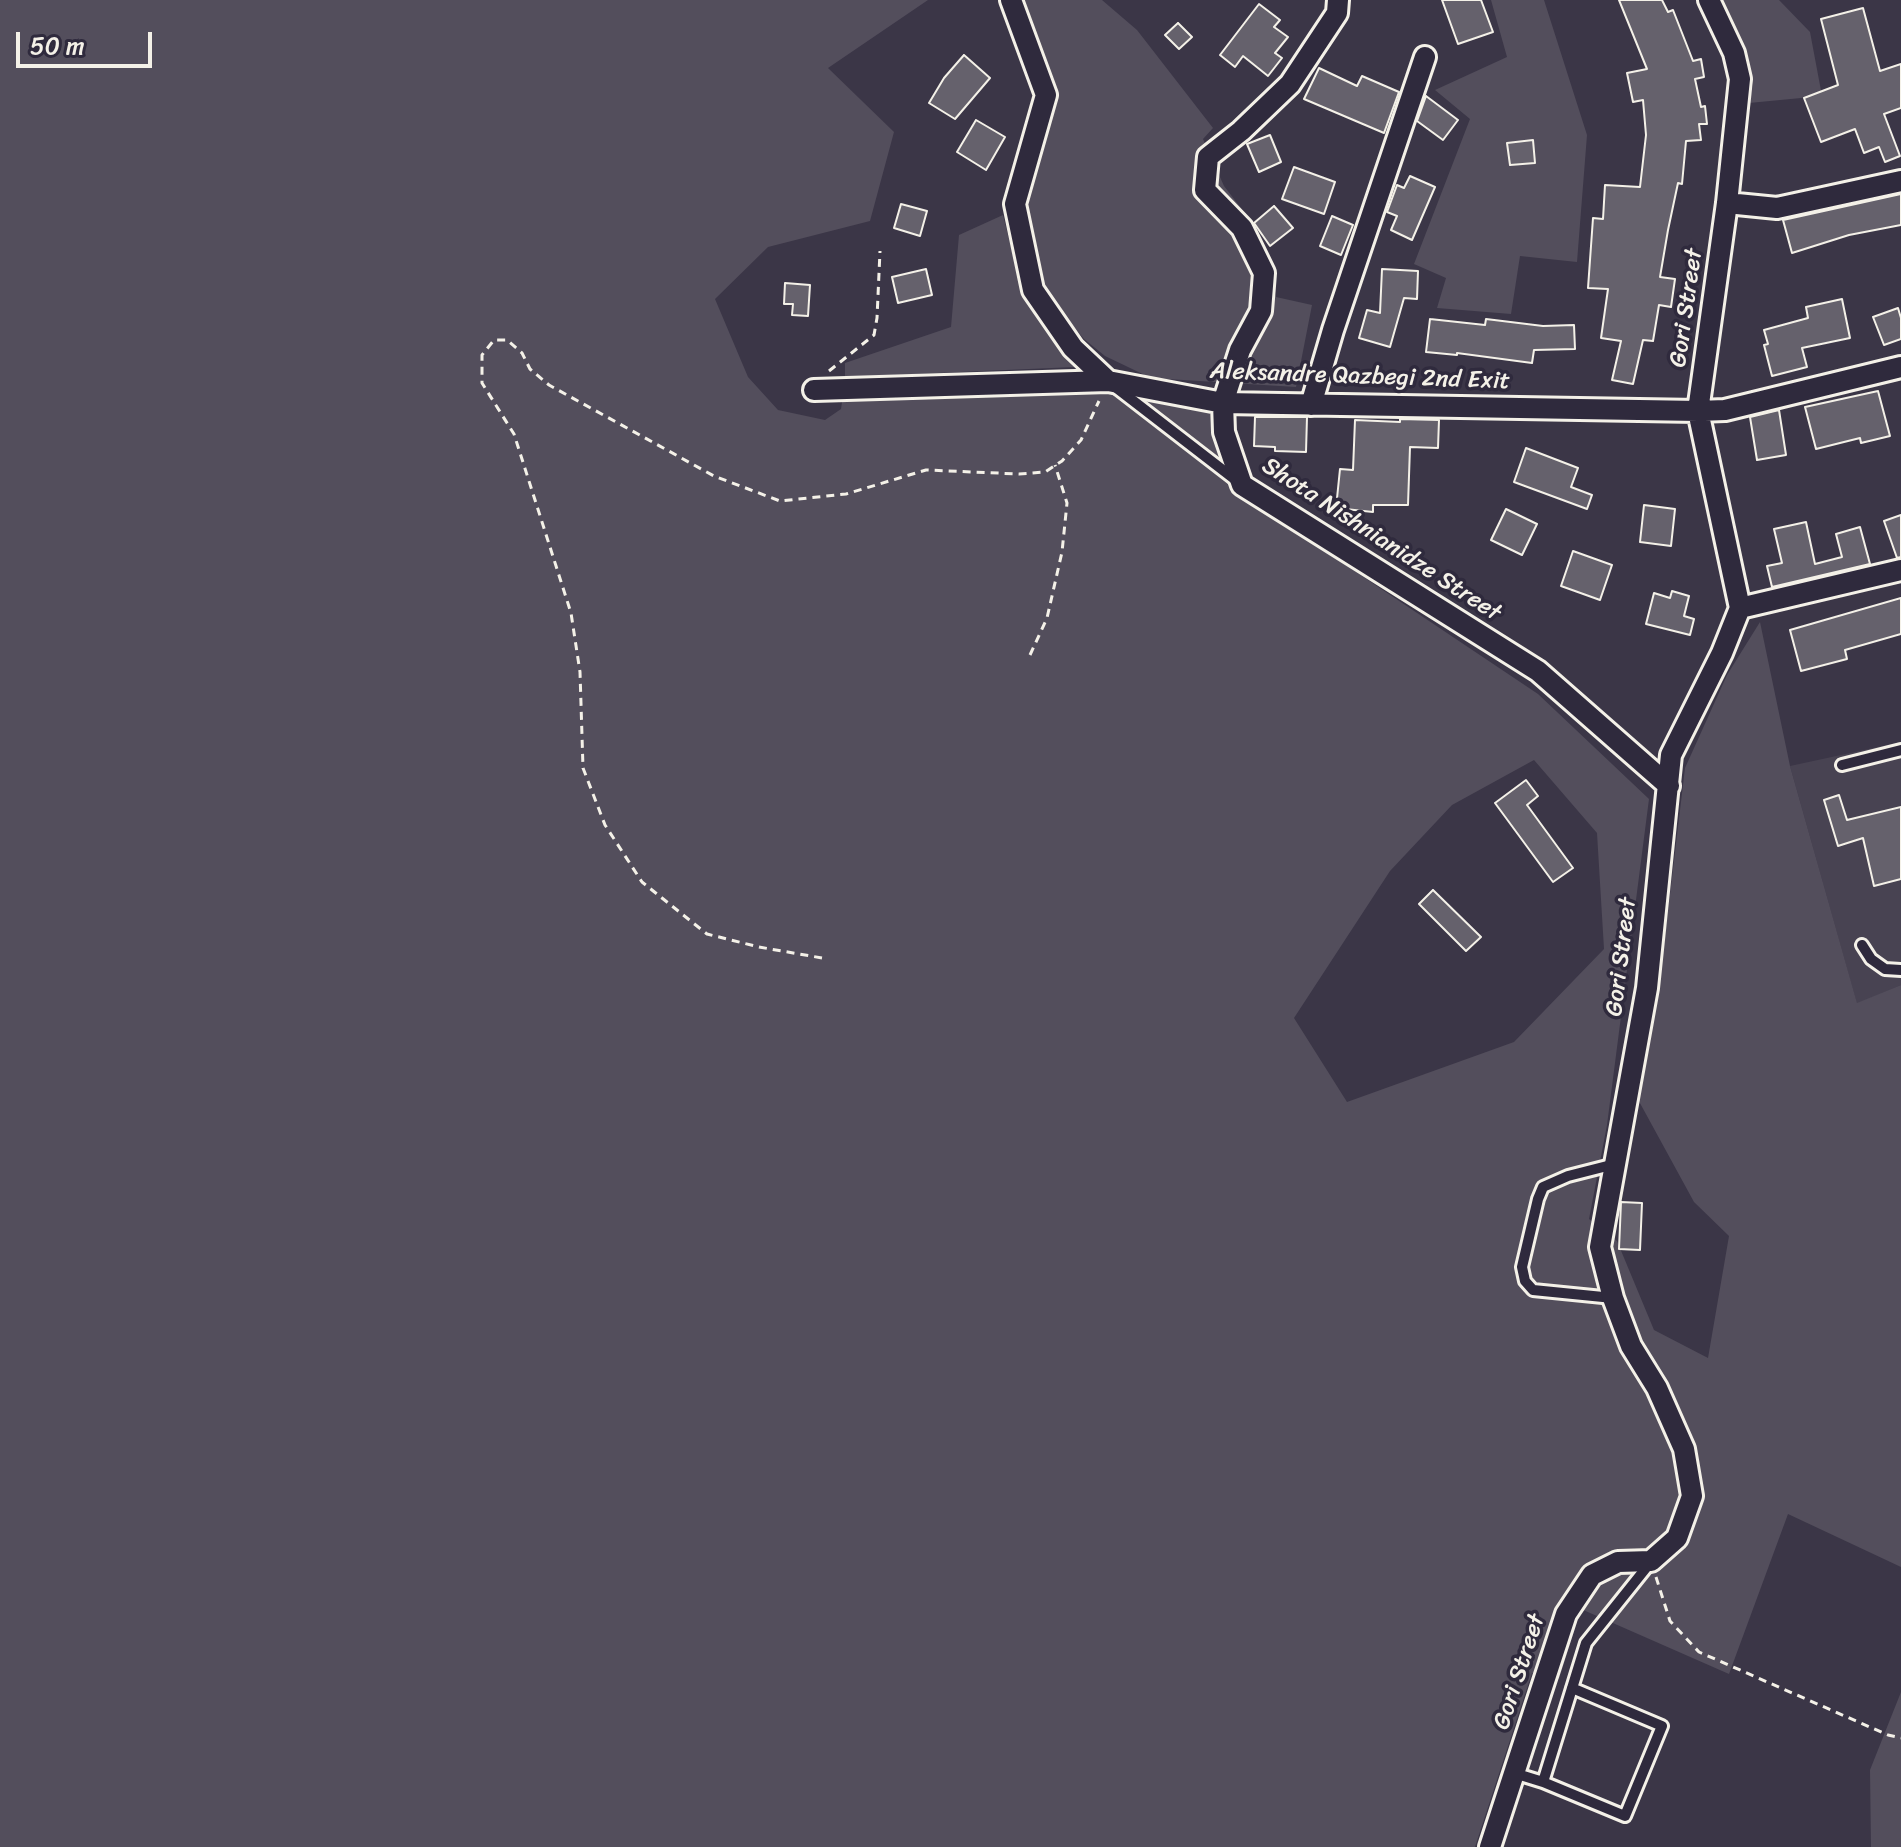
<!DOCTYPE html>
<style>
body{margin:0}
#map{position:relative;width:1901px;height:1847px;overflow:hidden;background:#3b3647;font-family:Sriracha,sans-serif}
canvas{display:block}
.scale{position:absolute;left:16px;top:32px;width:136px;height:36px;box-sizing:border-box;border:4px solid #f4f1e8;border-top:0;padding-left:10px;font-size:24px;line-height:28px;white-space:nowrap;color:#f4f1e8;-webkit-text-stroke:6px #2f2a3d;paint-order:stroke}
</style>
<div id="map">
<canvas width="1901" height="1847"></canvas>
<div class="scale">50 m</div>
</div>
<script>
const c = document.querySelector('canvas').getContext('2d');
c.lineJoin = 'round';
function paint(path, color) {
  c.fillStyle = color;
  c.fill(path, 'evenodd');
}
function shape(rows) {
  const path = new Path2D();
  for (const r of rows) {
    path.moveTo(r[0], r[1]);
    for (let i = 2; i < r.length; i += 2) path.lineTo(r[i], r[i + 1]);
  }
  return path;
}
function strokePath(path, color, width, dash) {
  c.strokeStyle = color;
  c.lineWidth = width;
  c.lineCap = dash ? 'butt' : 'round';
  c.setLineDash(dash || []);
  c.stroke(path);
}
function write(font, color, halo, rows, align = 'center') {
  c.font = font + ' Sriracha,sans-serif';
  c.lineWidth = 7;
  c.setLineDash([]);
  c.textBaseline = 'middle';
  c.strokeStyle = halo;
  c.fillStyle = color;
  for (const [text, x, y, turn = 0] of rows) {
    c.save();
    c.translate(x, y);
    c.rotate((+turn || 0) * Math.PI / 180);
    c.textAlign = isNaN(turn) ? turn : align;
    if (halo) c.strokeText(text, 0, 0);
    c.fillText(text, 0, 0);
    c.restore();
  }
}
paint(shape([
 [1901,742,1901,985,1857,1004,1790,766]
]), '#484352');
paint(shape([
 [0,0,928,0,828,68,894,132,870,221,768,247,715,299,748,377,778,410,825,420,841,409,843,396,1092,390,1212,407,1220,446,1247,499,1538,694,1649,799,1607,1125,1589,1219,1617,1241,1654,1330,1708,1358,1729,1236,1694,1202,1635,1094,1661,970,1685,768,1727,675,1760,622,1790,766,1857,1003,1901,985,1901,1567,1788,1514,1729,1674,1581,1609,1559,1679,1532,1673,1475,1847,0,1847],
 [1534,760,1597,833,1604,949,1514,1042,1347,1102,1294,1018,1390,871,1452,805],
 [1020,0,1102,0,1137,30,1213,128,1203,139,1224,186,1254,225,1276,297,1312,305,1296,387,1151,378,1105,356,1084,339,1038,284,1025,205,1056,94],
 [1491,0,1544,0,1587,135,1577,262,1520,256,1511,314,1437,308,1446,278,1414,264,1470,119,1435,90,1507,57],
 [1719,0,1779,0,1810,32,1822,96,1749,103,1753,85,1745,56],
 [1003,215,1023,295,1075,367,845,377,845,363,951,327,959,235],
 [1901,1692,1901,1847,1871,1847,1870,1770]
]), '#534e5c');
const building = shape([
 [1442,0,1481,0,1493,32,1458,44,1442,0],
 [1619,0,1662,0,1668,12,1673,10,1693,61,1701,59,1704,77,1695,79,1701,107,1705,106,1707,124,1699,124,1701,140,1686,141,1682,184,1678,183,1668,230,1660,277,1675,279,1671,307,1659,305,1653,341,1643,340,1633,384,1612,380,1621,341,1601,338,1608,289,1588,288,1593,218,1603,219,1605,185,1640,187,1646,135,1643,100,1633,102,1627,73,1647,69,1619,0],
 [1259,4,1280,20,1274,27,1288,37,1275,53,1282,58,1268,76,1243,56,1235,67,1220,55,1259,4],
 [1863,8,1880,71,1901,64,1901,108,1884,114,1900,156,1885,162,1879,147,1864,153,1855,129,1821,142,1804,98,1838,85,1821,19,1863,8],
 [1178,23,1192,37,1179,49,1165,35,1178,23],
 [964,55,990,78,955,119,929,103,944,78,964,55],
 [1319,68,1357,86,1362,76,1399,92,1384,133,1304,99,1319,68],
 [1426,96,1458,120,1443,140,1417,121,1426,96],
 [976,120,1005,137,986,170,957,152,976,120],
 [1270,135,1281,162,1259,172,1247,144,1270,135],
 [1533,140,1535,163,1510,165,1507,143,1533,140],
 [1294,167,1335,182,1324,214,1282,199,1294,167],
 [1410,176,1435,187,1412,240,1391,230,1397,216,1387,212,1397,185,1404,188,1410,176],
 [1901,194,1901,225,1849,235,1792,253,1783,220,1901,194],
 [901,204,927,211,920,236,894,228,901,204],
 [1274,206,1293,228,1270,246,1254,223,1274,206],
 [1332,216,1353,225,1341,255,1320,246,1332,216],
 [926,269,932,295,898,303,892,277,926,269],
 [1382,269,1418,271,1417,299,1404,298,1390,347,1359,338,1367,310,1380,313,1382,269],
 [785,283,810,285,808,316,792,315,793,304,784,304,785,283],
 [1842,299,1850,338,1802,348,1807,367,1772,376,1764,345,1768,344,1764,330,1808,318,1806,307,1842,299],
 [1898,308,1901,318,1901,339,1884,345,1873,317,1898,308],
 [1430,319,1485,325,1486,319,1543,326,1574,325,1575,349,1534,350,1532,363,1457,353,1457,355,1426,352,1430,319],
 [1878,391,1890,436,1861,443,1860,438,1816,449,1805,407,1878,391],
 [1779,410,1786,455,1757,460,1750,417,1779,410],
 [1255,417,1307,417,1306,452,1275,451,1275,447,1254,446,1255,417],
 [1400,419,1439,420,1438,448,1410,447,1408,505,1373,505,1373,512,1336,508,1340,469,1353,470,1355,420,1400,422,1400,419],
 [1526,448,1578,468,1571,487,1592,495,1587,509,1514,482,1526,448],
 [1644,505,1675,509,1671,546,1640,542,1644,505],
 [1506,509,1537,524,1522,555,1491,540,1506,509],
 [1901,515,1901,557,1897,558,1884,521,1901,515],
 [1806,522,1815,564,1842,557,1836,534,1860,527,1870,564,1772,587,1767,566,1782,563,1774,529,1806,522],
 [1573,551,1612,565,1600,600,1561,586,1573,551],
 [1672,591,1689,596,1684,616,1694,619,1690,635,1646,624,1654,593,1670,598,1672,591],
 [1901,598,1901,634,1845,650,1847,659,1801,671,1790,630,1901,598],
 [1526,780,1538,796,1527,805,1573,868,1553,882,1495,803,1526,780],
 [1839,795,1847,820,1901,807,1901,879,1874,886,1863,838,1838,846,1824,800,1839,795],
 [1433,890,1481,937,1466,951,1419,904,1433,890],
 [1621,1202,1642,1203,1640,1250,1619,1249,1621,1202]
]);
paint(building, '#65616c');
strokePath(building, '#f4f1e8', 2);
const service = shape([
 [1114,386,1237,481],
 [1842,765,1901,750],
 [1862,945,1871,959,1885,969,1901,970],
 [1613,1298,1533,1290,1525,1281,1522,1267,1538,1199,1543,1187,1568,1176,1615,1164],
 [1514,1773,1543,1782,1586,1643,1650,1563],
 [1543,1782,1625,1816,1662,1726,1572,1688]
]);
const minor = shape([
 [1011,0,1046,95,1015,204,1033,290,1073,348,1108,381],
 [1338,0,1337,13,1290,84,1241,131,1208,157,1205,190,1242,228,1264,273,1261,311,1240,350,1223,403,1224,432,1242,485,1538,671,1669,786],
 [1727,203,1777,208,1901,181],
 [814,390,1108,381,1223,403,1698,411,1725,410,1901,367],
 [1311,405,1333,330,1425,57],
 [1740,608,1901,570],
 [1490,1847,1566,1614,1592,1575,1618,1562,1651,1561,1677,1538,1692,1496,1684,1449,1657,1388,1631,1346,1613,1298,1600,1247,1647,988,1671,755,1722,653,1740,608,1698,411,1727,203,1740,79,1734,53,1709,0]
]);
strokePath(service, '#f4f1e8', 16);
strokePath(minor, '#f4f1e8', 26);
strokePath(shape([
 [829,371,874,335,877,318,880,251],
 [1030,655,1047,618,1062,552,1067,503,1055,465],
 [822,958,759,947,707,934,642,882,605,825,583,768,580,672,571,613,514,434,482,383,482,355,494,340,507,340,522,353,530,369,549,385,714,476,780,501,846,494,926,470,1019,474,1045,472,1062,461,1081,440,1099,401],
 [1656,1577,1670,1621,1699,1652,1888,1735,1901,1738]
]), '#f4f1e8', 3, [8, 6]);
strokePath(service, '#2f2a3d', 10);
strokePath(minor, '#2f2a3d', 20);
write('24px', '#f4f1e8', '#2f2a3d', [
 ["Gori Street",1687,308,-82],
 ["Aleksandre Qazbegi 2nd Exit",1360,377,2],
 ["Shota Nishnianidze Street",1381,540,33],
 ["Gori Street",1622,957,-83],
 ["Gori Street",1520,1672,-72]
]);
</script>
